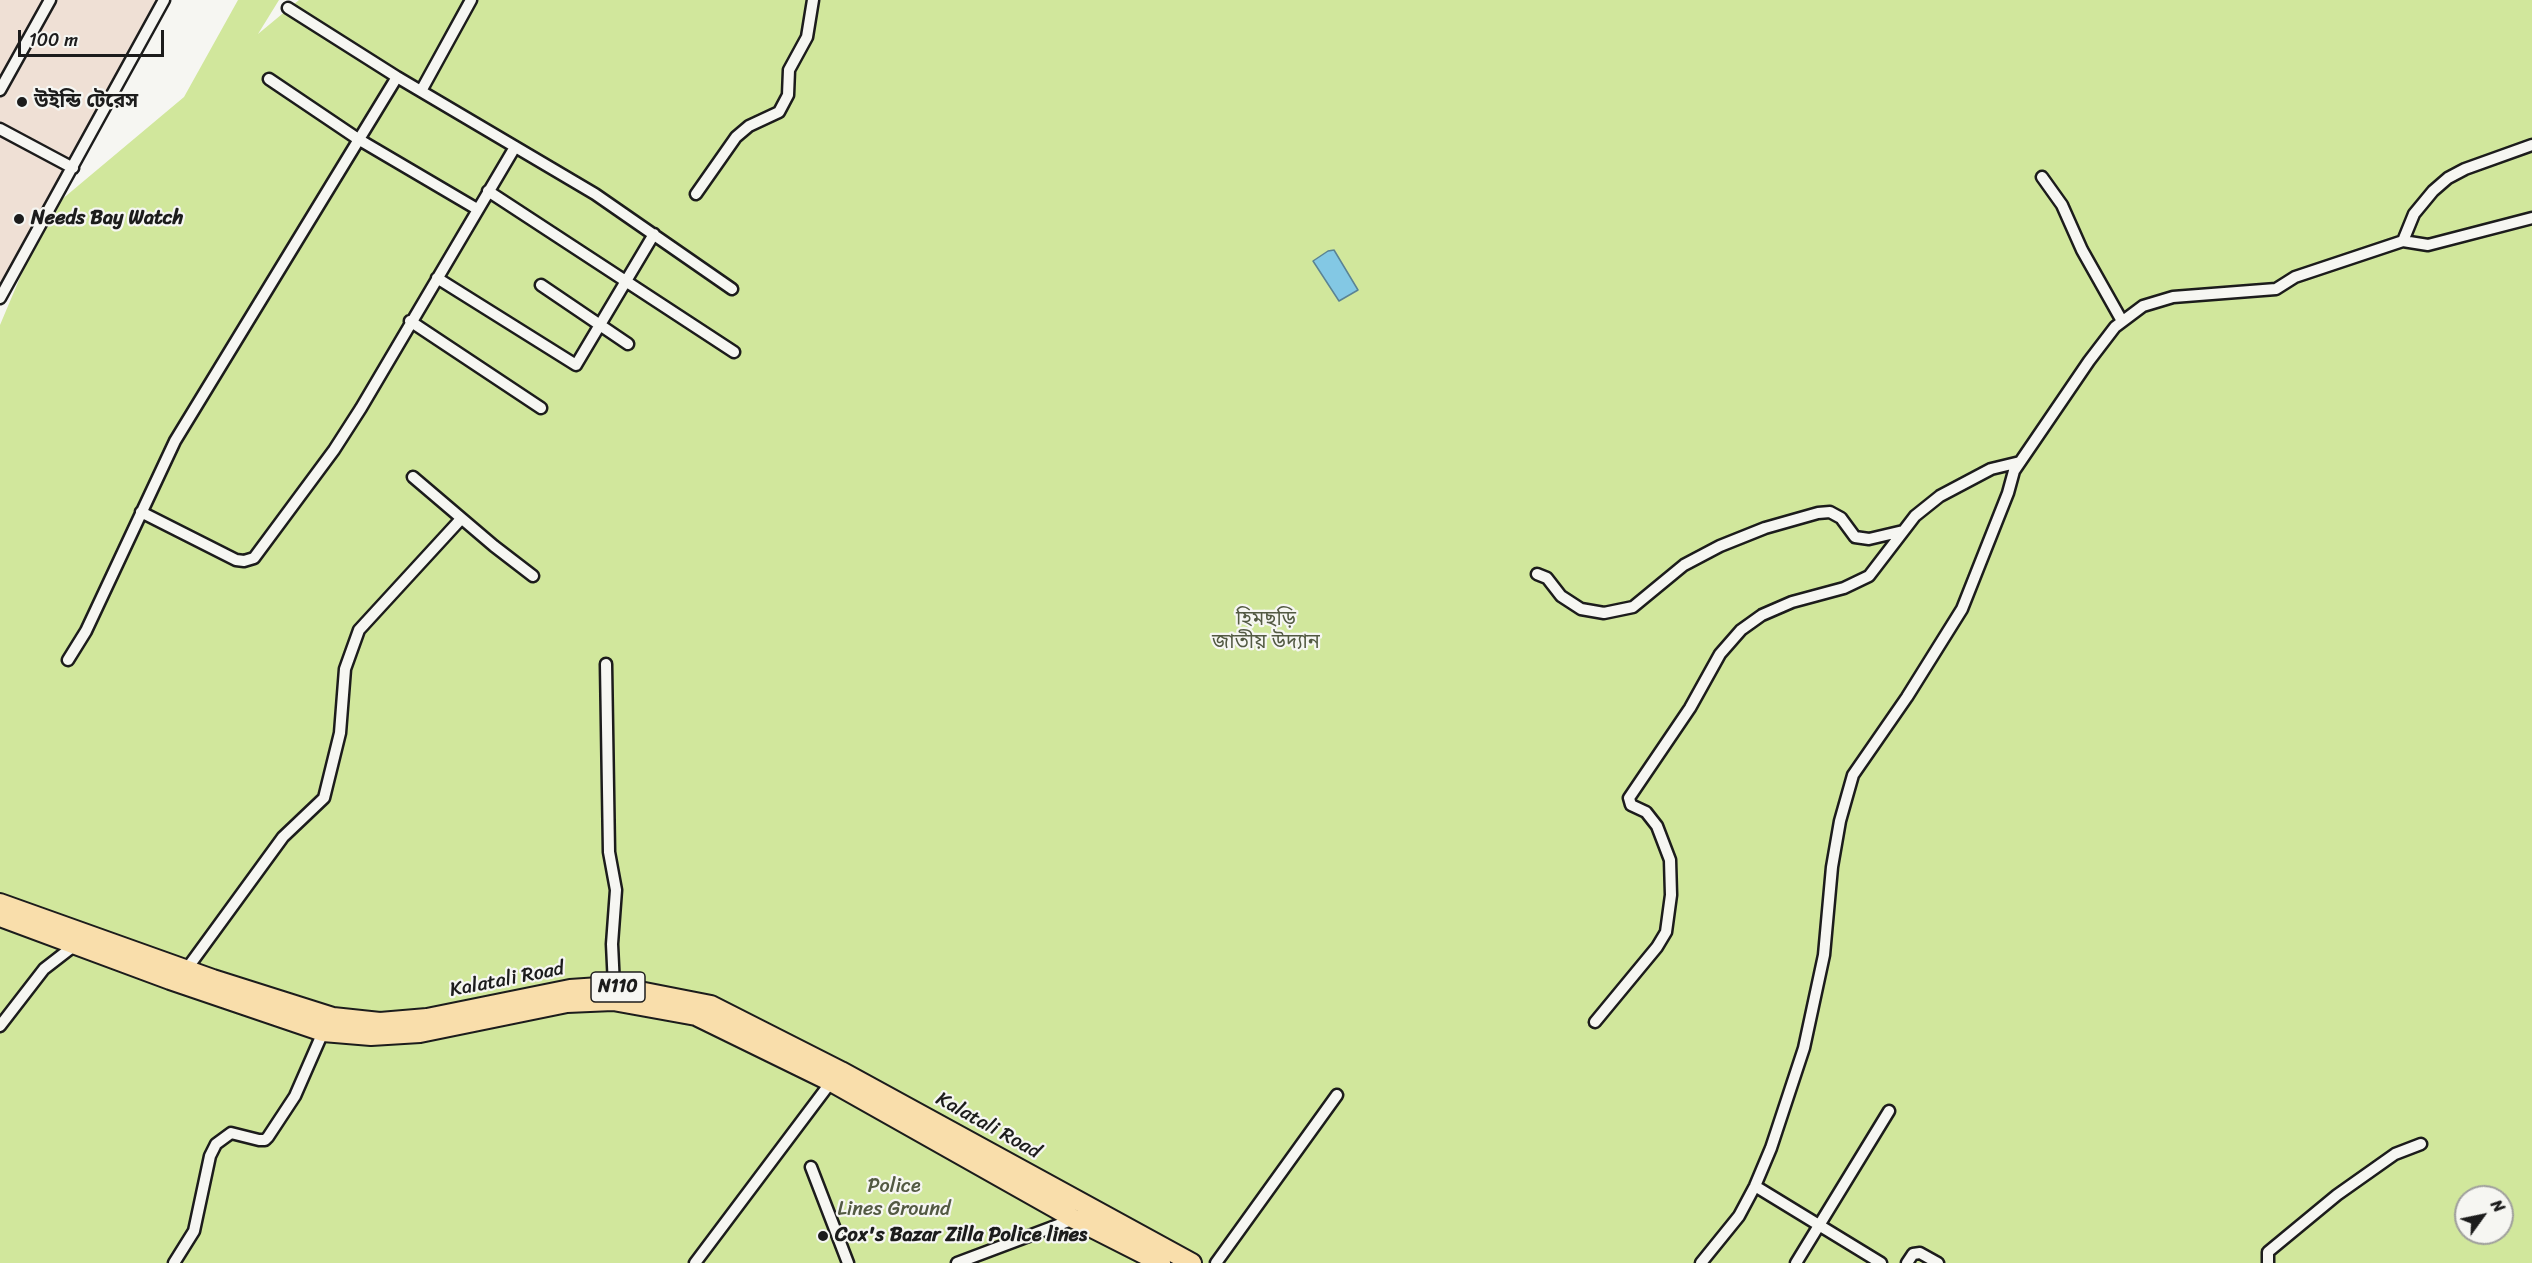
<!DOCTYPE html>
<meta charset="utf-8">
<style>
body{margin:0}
#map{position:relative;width:2532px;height:1263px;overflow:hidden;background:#f6f6f2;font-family:Sriracha,sans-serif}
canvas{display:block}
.north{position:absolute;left:2454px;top:1185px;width:60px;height:60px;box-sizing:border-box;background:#f6f6f2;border:2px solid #9f9f9c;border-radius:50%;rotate:57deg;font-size:16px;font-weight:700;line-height:24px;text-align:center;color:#1c1c1c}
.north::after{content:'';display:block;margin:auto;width:21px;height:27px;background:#1c1c1c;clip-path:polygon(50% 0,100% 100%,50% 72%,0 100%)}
.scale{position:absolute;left:18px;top:30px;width:146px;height:27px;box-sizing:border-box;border:3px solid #1c1c1c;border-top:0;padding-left:8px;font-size:18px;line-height:21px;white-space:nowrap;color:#1c1c1c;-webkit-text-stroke:4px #f6f6f2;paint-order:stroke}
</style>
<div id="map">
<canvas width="2532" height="1263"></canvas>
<div class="north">N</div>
<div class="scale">100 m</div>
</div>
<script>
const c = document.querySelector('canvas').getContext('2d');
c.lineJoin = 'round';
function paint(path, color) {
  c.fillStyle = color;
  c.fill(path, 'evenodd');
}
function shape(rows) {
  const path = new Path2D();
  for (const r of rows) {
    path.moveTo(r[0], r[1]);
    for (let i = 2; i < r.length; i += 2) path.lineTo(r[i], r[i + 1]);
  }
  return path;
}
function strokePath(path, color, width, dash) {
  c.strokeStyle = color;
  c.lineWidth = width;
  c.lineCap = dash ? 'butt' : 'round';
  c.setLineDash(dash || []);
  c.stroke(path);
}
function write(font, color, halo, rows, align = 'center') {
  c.font = font + ' Sriracha,"Noto Sans Bengali",sans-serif';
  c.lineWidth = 4.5;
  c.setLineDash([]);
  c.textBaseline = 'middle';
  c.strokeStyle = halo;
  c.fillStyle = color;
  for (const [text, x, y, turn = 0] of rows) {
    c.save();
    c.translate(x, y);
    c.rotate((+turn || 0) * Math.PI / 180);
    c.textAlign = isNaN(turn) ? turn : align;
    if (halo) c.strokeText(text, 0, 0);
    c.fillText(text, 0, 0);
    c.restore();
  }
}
paint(shape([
 [0,0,167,0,0,299]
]), '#efe0d5');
paint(shape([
 [238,0,279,0,258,34,299,0,2532,0,2532,1263,0,1263,0,325,48,211,184,97],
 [2466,1197,2502,1197,2502,1233,2466,1233]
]), '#d1e79c');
const water = shape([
 [1334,250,1358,290,1339,301,1313,261,1328,251,1334,250]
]);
paint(water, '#83c8e4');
strokePath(water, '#5a8394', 1.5);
const minor = shape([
 [288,8,397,77,595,194,732,289],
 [269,79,358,139,477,209],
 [0,90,50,0],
 [421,91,471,0],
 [0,129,73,168],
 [2532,145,2465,169,2448,178,2433,191,2414,214,2403,241,2428,245,2532,218],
 [2042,177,2062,205,2082,250,2122,321],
 [488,191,734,352],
 [696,194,736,137,749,126,779,112,788,95,789,70,807,37,813,0],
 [437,278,576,365,654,234],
 [541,285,628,344],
 [0,298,164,0],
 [410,321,541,408],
 [413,477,494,546,533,576],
 [141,512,236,560,244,561,254,558,334,450,361,408,515,147],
 [1537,574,1547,578,1561,596,1581,609,1604,613,1633,607,1684,565,1720,546,1765,528,1818,513,1830,512,1841,518,1855,537,1869,539,1903,531],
 [68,660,86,631,175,441,397,77],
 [606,664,609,852,616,890,612,944,614,986],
 [186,970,283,837,324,798,340,733,345,669,359,630,461,519],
 [1595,1022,1657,947,1666,932,1671,895,1670,860,1657,826,1646,812,1631,805,1629,798,1690,708,1720,654,1741,630,1762,615,1792,602,1844,588,1869,576,1915,516,1940,496,1991,469,2020,462],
 [0,1026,44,969,75,945],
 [811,1167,848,1263],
 [1755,1186,1881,1263],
 [174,1263,194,1231,210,1156,216,1144,231,1133,259,1140,265,1140,268,1137,295,1096,323,1032],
 [695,1263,831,1082],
 [957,1263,1074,1219],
 [1216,1263,1337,1095],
 [1701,1263,1739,1216,1755,1186,1771,1148,1804,1048,1824,955,1832,867,1840,821,1853,775,1907,697,1962,609,2008,493,2014,471,2089,361,2115,327,2143,306,2173,297,2276,289,2295,277,2403,241],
 [1796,1263,1889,1111],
 [1907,1263,1913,1254,1920,1253,1938,1263],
 [2268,1263,2268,1252,2337,1195,2395,1154,2421,1144]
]);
const trunk = shape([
 [0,903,213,979,333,1017,380,1022,427,1018,570,989,614,986,711,1005,841,1071,1192,1263],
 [0,917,170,980,323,1032,371,1036,420,1033,567,1003,613,1001,696,1016,831,1082,1074,1219,1161,1263]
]);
strokePath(minor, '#1c1c1c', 15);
strokePath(trunk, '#1c1c1c', 22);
strokePath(minor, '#f6f6f2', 10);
strokePath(trunk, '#f9deab', 18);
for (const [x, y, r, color] of [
 [22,102,6,"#1c1c1c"],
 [19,219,6,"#1c1c1c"],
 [823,1236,6,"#1c1c1c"]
]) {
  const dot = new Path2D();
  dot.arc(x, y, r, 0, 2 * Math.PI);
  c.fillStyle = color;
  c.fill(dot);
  strokePath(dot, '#f6f6f2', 2);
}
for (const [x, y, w] of [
 [618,987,54]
]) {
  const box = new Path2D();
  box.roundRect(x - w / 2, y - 15, w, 30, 4.5);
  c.fillStyle = '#f6f6f2';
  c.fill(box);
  strokePath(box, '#1c1c1c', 1.5);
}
write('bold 18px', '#1c1c1c', null, [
 ["N110",618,987]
]);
write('bold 20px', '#1c1c1c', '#f6f6f2', [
 ["উইন্ডি টেরেস",34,102],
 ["Needs Bay Watch",31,219],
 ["Cox's Bazar Zilla Police lines",835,1236]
], 'left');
write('20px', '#525942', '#f6f6f2', [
 ["হিমছড়ি",1266,620],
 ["জাতীয় উদ্যান",1266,643],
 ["Police",894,1187],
 ["Lines Ground",894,1210]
]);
write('20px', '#1c1c1c', '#f6f6f2', [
 ["Kalatali Road",507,980,-11],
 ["Kalatali Road",988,1126,29]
]);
</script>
